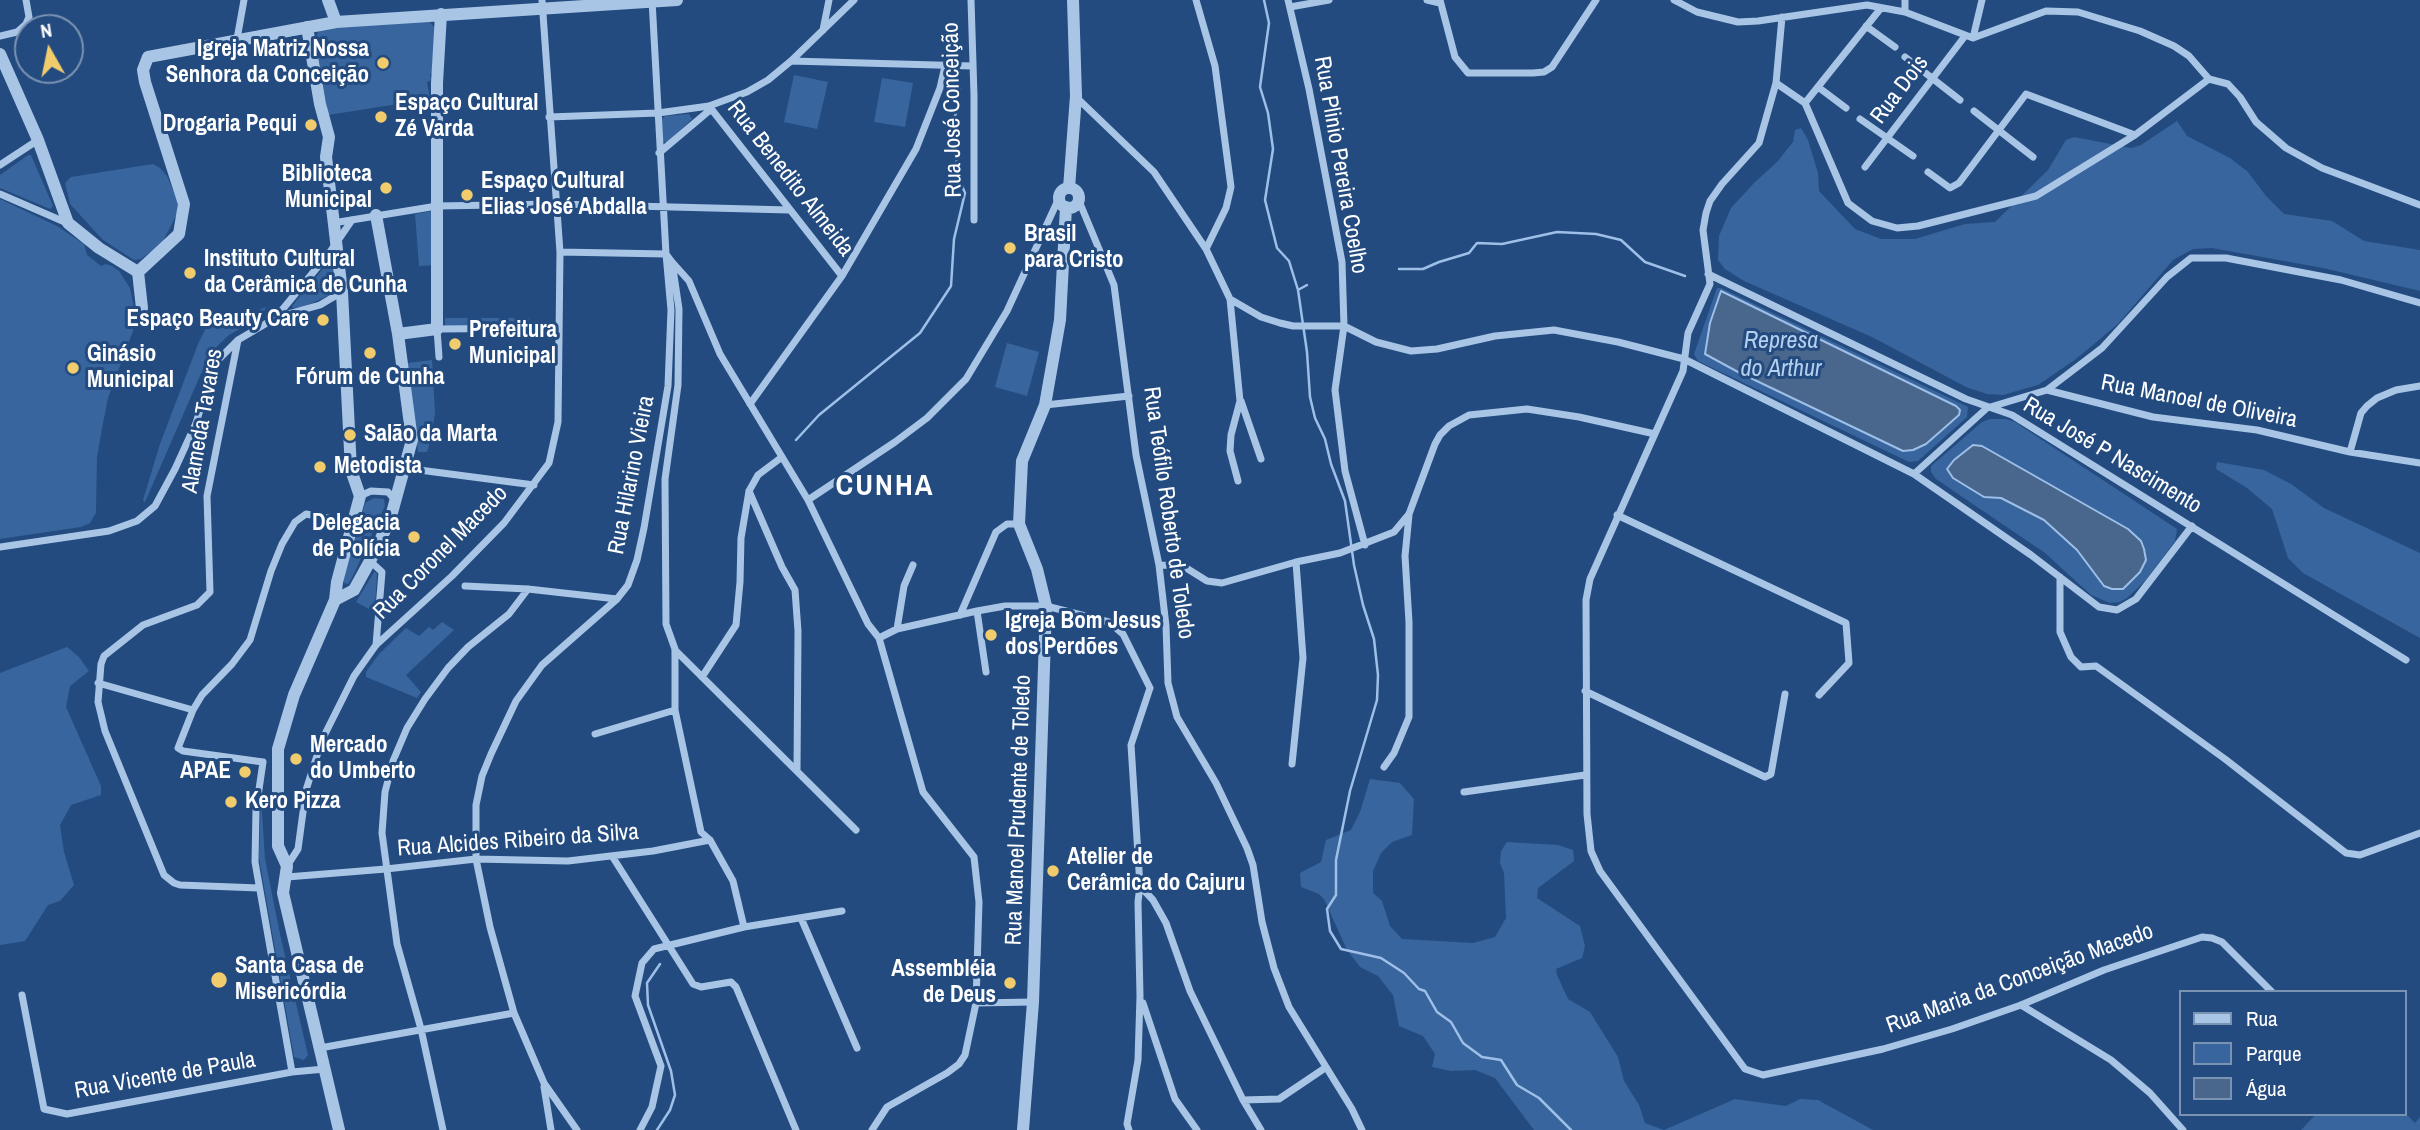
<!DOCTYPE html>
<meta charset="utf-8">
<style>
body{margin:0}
#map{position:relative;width:2420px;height:1130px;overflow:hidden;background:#234b7f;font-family:"Archivo Narrow",sans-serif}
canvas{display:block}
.legend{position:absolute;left:2179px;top:990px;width:228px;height:126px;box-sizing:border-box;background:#234b7f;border:2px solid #7b93b2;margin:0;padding:9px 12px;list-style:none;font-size:21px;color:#fff}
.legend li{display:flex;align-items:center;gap:14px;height:35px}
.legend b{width:35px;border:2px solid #7b93b2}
.north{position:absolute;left:14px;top:14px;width:70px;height:70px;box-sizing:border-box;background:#234b7f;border:2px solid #7b93b2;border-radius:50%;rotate:351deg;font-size:19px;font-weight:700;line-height:28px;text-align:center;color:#fff}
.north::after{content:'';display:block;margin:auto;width:24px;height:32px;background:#f1cc6d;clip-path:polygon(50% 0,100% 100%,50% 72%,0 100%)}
</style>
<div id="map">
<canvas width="2420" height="1130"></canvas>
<ul class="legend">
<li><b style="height:9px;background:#a9c5e6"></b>Rua</li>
<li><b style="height:19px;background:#38659d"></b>Parque</li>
<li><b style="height:19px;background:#49668c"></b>Água</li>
</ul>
<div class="north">N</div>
</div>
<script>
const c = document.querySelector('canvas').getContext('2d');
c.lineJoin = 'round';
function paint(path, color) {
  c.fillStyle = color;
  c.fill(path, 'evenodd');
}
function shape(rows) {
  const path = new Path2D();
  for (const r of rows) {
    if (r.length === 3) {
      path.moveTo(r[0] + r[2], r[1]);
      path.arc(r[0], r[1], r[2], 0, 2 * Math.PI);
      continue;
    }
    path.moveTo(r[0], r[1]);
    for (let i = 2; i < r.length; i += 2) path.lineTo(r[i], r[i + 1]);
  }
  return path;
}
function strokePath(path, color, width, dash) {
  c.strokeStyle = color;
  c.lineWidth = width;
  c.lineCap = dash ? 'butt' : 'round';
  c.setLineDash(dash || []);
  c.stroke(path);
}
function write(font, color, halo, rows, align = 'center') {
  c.font = font + ' "Archivo Narrow",sans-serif';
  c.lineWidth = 6;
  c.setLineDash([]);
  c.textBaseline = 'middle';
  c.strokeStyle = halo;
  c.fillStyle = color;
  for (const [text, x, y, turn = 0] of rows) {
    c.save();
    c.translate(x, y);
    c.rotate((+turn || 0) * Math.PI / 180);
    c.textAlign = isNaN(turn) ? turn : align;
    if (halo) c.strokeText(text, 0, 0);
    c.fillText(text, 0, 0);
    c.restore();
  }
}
paint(shape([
 [429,21,435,28,432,73,430,74,431,80,427,82,430,99,328,115,315,39,319,30,325,28],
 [794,75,828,82,817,129,784,122],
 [882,78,913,83,905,127,874,122],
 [689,114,692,119,690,121,667,143,663,141,662,119,665,116],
 [2177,121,2187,136,2230,158,2248,172,2266,196,2284,214,2332,221,2364,241,2420,250,2420,291,2323,268,2212,248,2193,249,2173,260,2118,324,2076,359,2038,385,2003,395,1987,394,1966,387,1872,337,1744,281,1725,269,1718,260,1719,236,1731,208,1755,182,1777,162,1793,142,1795,130,1801,128,1808,140,1818,173,1819,191,1855,229,1881,239,1915,239,1965,224,1995,222,2048,170,2066,140,2074,137,2131,148,2141,145],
 [28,155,31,155,53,206,50,209,0,188,0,175],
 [153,164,160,168,167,176,178,202,177,214,162,243,141,259,134,260,103,240,70,204,65,183,71,177],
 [0,199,57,226,84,244,87,255,101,266,106,264,112,266,119,271,130,288,134,308,133,331,108,398,103,423,97,457,96,513,90,523,81,527,0,539],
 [432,211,434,265,419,266,415,214],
 [330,260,336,263,335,290,332,294,303,307,293,308,292,306],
 [1717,288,1721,288,1968,407,1967,417,1918,461,1909,462,1698,361,1694,354],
 [266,307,262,316,229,335,210,353,145,502,143,500,160,444,198,344,208,324,225,315,231,321],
 [445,318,529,318,529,326,445,326],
 [1007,343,1039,352,1027,396,995,387],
 [432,360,435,413,431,439,427,452,418,452,407,363],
 [1990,419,2006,419,2015,422,2177,529,2175,541,2145,581,2127,598,2120,602,2110,603,2091,595,2045,553,1936,479,1931,472,1931,466,1982,422],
 [2217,462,2264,470,2291,484,2324,508,2420,553,2420,638,2303,573,2288,558,2272,509,2247,488,2216,469],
 [374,498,384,499,385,506,352,578,348,584,344,583,343,581,365,503],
 [374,572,377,573,375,608,369,609,356,602],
 [442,622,454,630,406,675,421,692,417,698,366,677,366,672,379,654,406,628,419,636,429,627,433,630],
 [67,647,79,657,89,671,70,686,66,707,101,786,101,795,71,805,60,825,64,852,74,885,60,901,48,905,25,941,0,945,0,673],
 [1370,779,1400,783,1414,799,1412,835,1392,842,1381,853,1373,871,1373,893,1382,901,1390,926,1402,939,1473,943,1495,937,1506,918,1504,873,1500,863,1501,851,1507,842,1558,845,1573,850,1574,861,1538,888,1537,898,1580,926,1585,946,1582,958,1556,969,1557,975,1568,999,1590,1012,1618,1057,1624,1081,1639,1105,1645,1123,1664,1130,1735,1099,1786,1106,1800,1099,1818,1100,1873,1130,1534,1130,1495,1078,1475,1070,1451,1071,1432,1067,1435,1054,1423,1036,1399,1026,1393,995,1378,976,1360,967,1347,950,1324,899,1319,894,1301,887,1300,873,1321,862,1326,840,1351,830,1360,812],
 [261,795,265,859,280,934,308,1055,304,1060,294,1057,259,858],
 [2404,1112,2415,1123,2420,1117,2420,1130,2301,1130,2316,1114,2404,1114]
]), '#38659d');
const water = shape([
 [1721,291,1956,406,1960,410,1959,415,1926,444,1913,450,1903,451,1738,372,1705,354,1710,323,1721,291],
 [1973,445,1982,446,2128,529,2141,541,2144,549,2146,560,2140,572,2123,589,2112,589,2104,586,2077,550,2044,520,2001,498,1984,497,1953,478,1947,469,1954,460,1973,445]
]);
paint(water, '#49668c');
strokePath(water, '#9ebfe7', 2);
strokePath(shape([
 [1264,0,1269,23,1260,87,1268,113,1273,149,1265,200,1277,248,1289,261,1298,290,1307,352,1310,397,1315,418,1325,439,1331,464,1345,501,1354,565,1363,605,1374,639,1378,675,1377,700,1350,791,1336,860,1336,895,1327,909,1330,931,1341,949,1381,958,1404,973,1419,989,1425,991,1437,1012,1451,1022,1463,1043,1482,1057,1501,1060,1517,1085,1539,1098,1571,1130],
 [1399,269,1423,269,1439,262,1469,253,1477,243,1502,244,1557,232,1596,234,1621,240,1645,262,1685,276],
 [1298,290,1307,285],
 [796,440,819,415,920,333,951,286,954,239,965,193,955,169,960,146,952,124,957,110,960,88],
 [657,1130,670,1110,675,1095,671,1071,648,1005,647,983,660,964]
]), '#9ebfe7', 2.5);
strokePath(shape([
 [652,0,666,254,672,262,679,309,678,385,665,479,666,624,675,649,675,710,701,832,710,840,733,881,744,927],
 [971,0,974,95,974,220],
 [1196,0,1215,66,1231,187,1226,208,1206,249],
 [1288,0,1309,89,1342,262,1344,326,1335,390,1345,471,1365,545],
 [1427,0,1440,3],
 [1440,0,1455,57,1468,73,1533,73,1544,72,1552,67,1596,0],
 [1674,0,1697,12,1738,22,1758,21,1867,5,1905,12,1973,38,2046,11,2078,12,2140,31,2174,46,2189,56,2209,79,2228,84,2240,97,2256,122,2286,148,2322,168,2420,205],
 [1905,0,1905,12],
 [1290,7,1329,0],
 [1782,17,1776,83,1759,143,1722,184,1710,201,1706,213,1703,230,1710,284,1688,333,1683,371,1590,579,1586,600,1587,814,1591,851,1600,871,1745,1069,1763,1075,1883,1049,1952,1029,2021,1005,2104,970,2202,937,2212,938,2222,942,2272,992],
 [1866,26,1895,47],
 [823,30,829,0],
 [0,36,17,32,26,24,29,17,26,0],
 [1973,38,1982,0],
 [237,39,244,0],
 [1905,57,1960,100],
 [791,61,972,66],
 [1776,83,1805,103,1848,203,1872,221,1897,228,1918,226,2036,196,2135,135,2209,79],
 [1818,87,1846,108],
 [1076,97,1154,172,1206,249,1230,299,1240,401,1231,435,1230,451,1238,481],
 [1805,103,1881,8],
 [709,106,842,276],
 [1974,111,2033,157],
 [549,117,658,113,709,106,747,92,768,80,791,61,854,0],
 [1860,119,1913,156],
 [659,153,710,110],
 [0,165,38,140],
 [1865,167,1965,36],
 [1928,172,1950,188,1959,183,2026,94,2135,135],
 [0,194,67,223],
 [1079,201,1114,285,1136,455,1159,565,1166,626,1168,683,1177,717,1216,783,1247,848,1253,865,1262,922,1274,968,1289,1007,1352,1109,1362,1130],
 [333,223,437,206,556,204,789,210],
 [560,252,666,254,671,310,668,386,644,528,637,560,628,585,617,599,542,665,516,701,491,754,482,776,476,805,476,859,490,927,514,1013,544,1083,577,1130],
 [672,262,689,281,720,354,808,500,868,624,879,638,923,792,974,857,979,902,976,1003,965,1055,959,1064,947,1073,887,1107,872,1130],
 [1708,274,1966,399,2012,415,2406,660],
 [1230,299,1261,317,1280,323,1293,326,1344,326,1376,342,1411,351,1437,349,1495,336,1554,330,1618,342,1684,359,1914,474,2031,555,2099,607,2117,610,2136,599,2192,526],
 [277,316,330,252,352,220],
 [238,340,207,496,210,592,197,605,143,625,104,656,101,664,98,702,105,731,164,875,174,883,180,885,259,888],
 [439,357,437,329,559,328],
 [2047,390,2102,348,2167,277,2191,258,2226,258,2341,280,2420,303],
 [1241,401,1261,459],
 [750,404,842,276,916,149,940,88,945,66],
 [1045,405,1129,396],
 [2350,452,2361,413,2367,406,2377,398,2396,390,2420,386],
 [404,468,534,485],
 [1914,474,1987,408,2047,390,2153,417,2257,430,2350,452,2420,463],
 [749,491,782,567,795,590,798,631,797,771],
 [360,496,371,491,388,492,395,500],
 [808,500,895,442,927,418,966,379,1007,311,1059,198],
 [1617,515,1846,623,1849,663,1819,695],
 [0,547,109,531,137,521,155,506,175,469,196,423,212,371,219,359,238,340,277,317,320,305,342,292],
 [370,561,382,572,376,645],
 [1159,565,1183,566,1207,581,1222,583,1296,562,1340,553,1394,532,1409,514,1435,444,1440,435,1449,426,1469,415,1527,409,1579,417,1655,434],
 [2060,577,2060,632,2071,657,2081,667,2096,666,2225,759,2346,853,2360,855,2420,833],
 [465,586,528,589,617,599],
 [977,611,986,672],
 [960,615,996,532,1007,524,1019,524],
 [897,629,904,586,913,565],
 [879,638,897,629,977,611,1005,606,1046,606,1109,622,1123,634,1150,688],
 [675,650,856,830],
 [702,677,736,625,740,582,741,538,749,491,758,475,782,457],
 [98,683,193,710],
 [1585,691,1765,777,1771,774,1785,694],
 [595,734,675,710],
 [263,762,183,751,178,748,193,710,202,695,232,664,250,640,271,571,282,544,295,522,306,514,354,523],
 [263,762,256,810,255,862,292,1072],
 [1292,764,1303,658,1296,562],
 [1384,767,1394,753,1409,717,1409,622,1405,556,1409,515],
 [1464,792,1585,775],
 [612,856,693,984,701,987,731,982,736,987,796,1130],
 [287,866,298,849,306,790,322,740,354,676,376,645,452,576,504,523,549,463,558,422,560,252,542,0],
 [287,877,386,869,476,859,568,861,653,851,710,840],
 [1140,886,1153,900,1166,923,1190,991,1243,1100,1261,1130],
 [801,918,857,1048],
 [22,995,44,1109,67,1114,292,1072,325,1069],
 [976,1003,1033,1002],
 [1143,1003,1175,1099,1197,1130],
 [2021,1005,2111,1060,2150,1093,2183,1130],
 [320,1048,514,1013],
 [544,1087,551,1130],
 [1243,1100,1279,1099,1325,1068],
 [443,1130,421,1029,397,944,382,833,385,792,393,761,407,728,425,699,448,668,468,647,509,614,528,589],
 [640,1130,652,1107,661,1066,635,996,642,963,654,949,744,927,842,911],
 [1129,1130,1127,1124,1138,1060,1140,996,1138,902,1140,886,1131,745,1150,688]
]), '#a9c5e6', 7);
strokePath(shape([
 [328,0,336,22],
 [307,27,320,104,329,137,326,157,342,292,351,470,360,496,337,582,335,600,294,695,278,749,278,846,287,866,283,893,339,1130],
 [0,54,38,140,68,223,99,248,138,272,142,308],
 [1069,188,1076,96,1073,0],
 [1069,198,10],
 [138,272,179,234,184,204,145,82,143,70,148,57,336,22,677,0],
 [398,334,437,329,437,83,441,14],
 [335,600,354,590,370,561,390,520,412,440,398,334,376,215],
 [1023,1130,1033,1002,1046,606,1037,569,1019,524,1022,461,1045,405,1060,320,1066,207]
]), '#a9c5e6', 12);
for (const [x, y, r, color] of [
 [383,63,7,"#f1cc6d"],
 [381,117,7,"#f1cc6d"],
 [311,125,7,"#f1cc6d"],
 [386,188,7,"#f1cc6d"],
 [467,195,7,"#f1cc6d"],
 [1010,248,7,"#f1cc6d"],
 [190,273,7,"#f1cc6d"],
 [323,320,7,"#f1cc6d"],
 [455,344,7,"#f1cc6d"],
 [370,353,7,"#f1cc6d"],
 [73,368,7,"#f1cc6d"],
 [350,435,7,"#f1cc6d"],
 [320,467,7,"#f1cc6d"],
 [414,537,7,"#f1cc6d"],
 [991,635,7,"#f1cc6d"],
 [296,759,7,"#f1cc6d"],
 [245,772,7,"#f1cc6d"],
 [231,802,7,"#f1cc6d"],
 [1053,871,7,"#f1cc6d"],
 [219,980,9,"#f1cc6d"],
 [1010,983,7,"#f1cc6d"]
]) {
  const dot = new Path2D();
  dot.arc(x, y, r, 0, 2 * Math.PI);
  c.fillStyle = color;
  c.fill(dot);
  strokePath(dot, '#234b7f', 2.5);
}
write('bold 23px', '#fff', '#234b7f', [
 ["Igreja Matriz Nossa",369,50,"right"],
 ["Senhora da Conceição",369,76,"right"],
 ["Espaço Cultural",395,104],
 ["Zé Varda",395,130],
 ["Drogaria Pequi",297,125,"right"],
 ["Biblioteca",372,175,"right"],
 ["Municipal",372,201,"right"],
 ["Espaço Cultural",481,182],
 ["Elias José Abdalla",481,208],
 ["Brasil",1024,235],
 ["para Cristo",1024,261],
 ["Instituto Cultural",204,260],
 ["da Cerâmica de Cunha",204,286],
 ["Espaço Beauty Care",309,320,"right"],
 ["Prefeitura",469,331],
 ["Municipal",469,357],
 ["Ginásio",87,355],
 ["Municipal",87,381],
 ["Fórum de Cunha",370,378,"center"],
 ["Salão da Marta",364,435],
 ["Metodista",334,467],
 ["Delegacia",400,524,"right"],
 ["de Polícia",400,550,"right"],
 ["Igreja Bom Jesus",1005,622],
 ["dos Perdões",1005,648],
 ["Mercado",310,746],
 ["do Umberto",310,772],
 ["APAE",231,772,"right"],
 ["Kero Pizza",245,802],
 ["Atelier de",1067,858],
 ["Cerâmica do Cajuru",1067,884],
 ["Santa Casa de",235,967],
 ["Misericórdia",235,993],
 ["Assembléia",996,970,"right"],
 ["de Deus",996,996,"right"]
], 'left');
write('23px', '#fff', '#234b7f', [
 ["Rua Dois",1900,90,-53],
 ["Rua José Conceição",953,110,-91],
 ["Rua Plinio Pereira Coelho",1340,165,80],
 ["Rua Benedito Almeida",790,179,52],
 ["Rua Manoel de Oliveira",2199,402,11],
 ["Alameda Tavares",203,421,-80],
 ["Rua José P Nascimento",2112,456,31],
 ["Rua Hilarino Vieira",632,475,-79],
 ["Rua Teófilo Roberto de Toledo",1168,513,82],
 ["Rua Coronel Macedo",441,553,-45],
 ["Rua Manoel Prudente de Toledo",1019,810,-88],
 ["Rua Alcides Ribeiro da Silva",518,841,-4],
 ["Rua Maria da Conceição Macedo",2020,979,-20],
 ["Rua Vicente de Paula",165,1076,-10]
]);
write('italic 24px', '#b5cfee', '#234b7f', [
 ["Represa",1781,342],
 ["do Arthur",1781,370]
]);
c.letterSpacing = '2px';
write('bold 30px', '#fff', '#234b7f', [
 ["CUNHA",885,487]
]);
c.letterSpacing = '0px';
</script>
